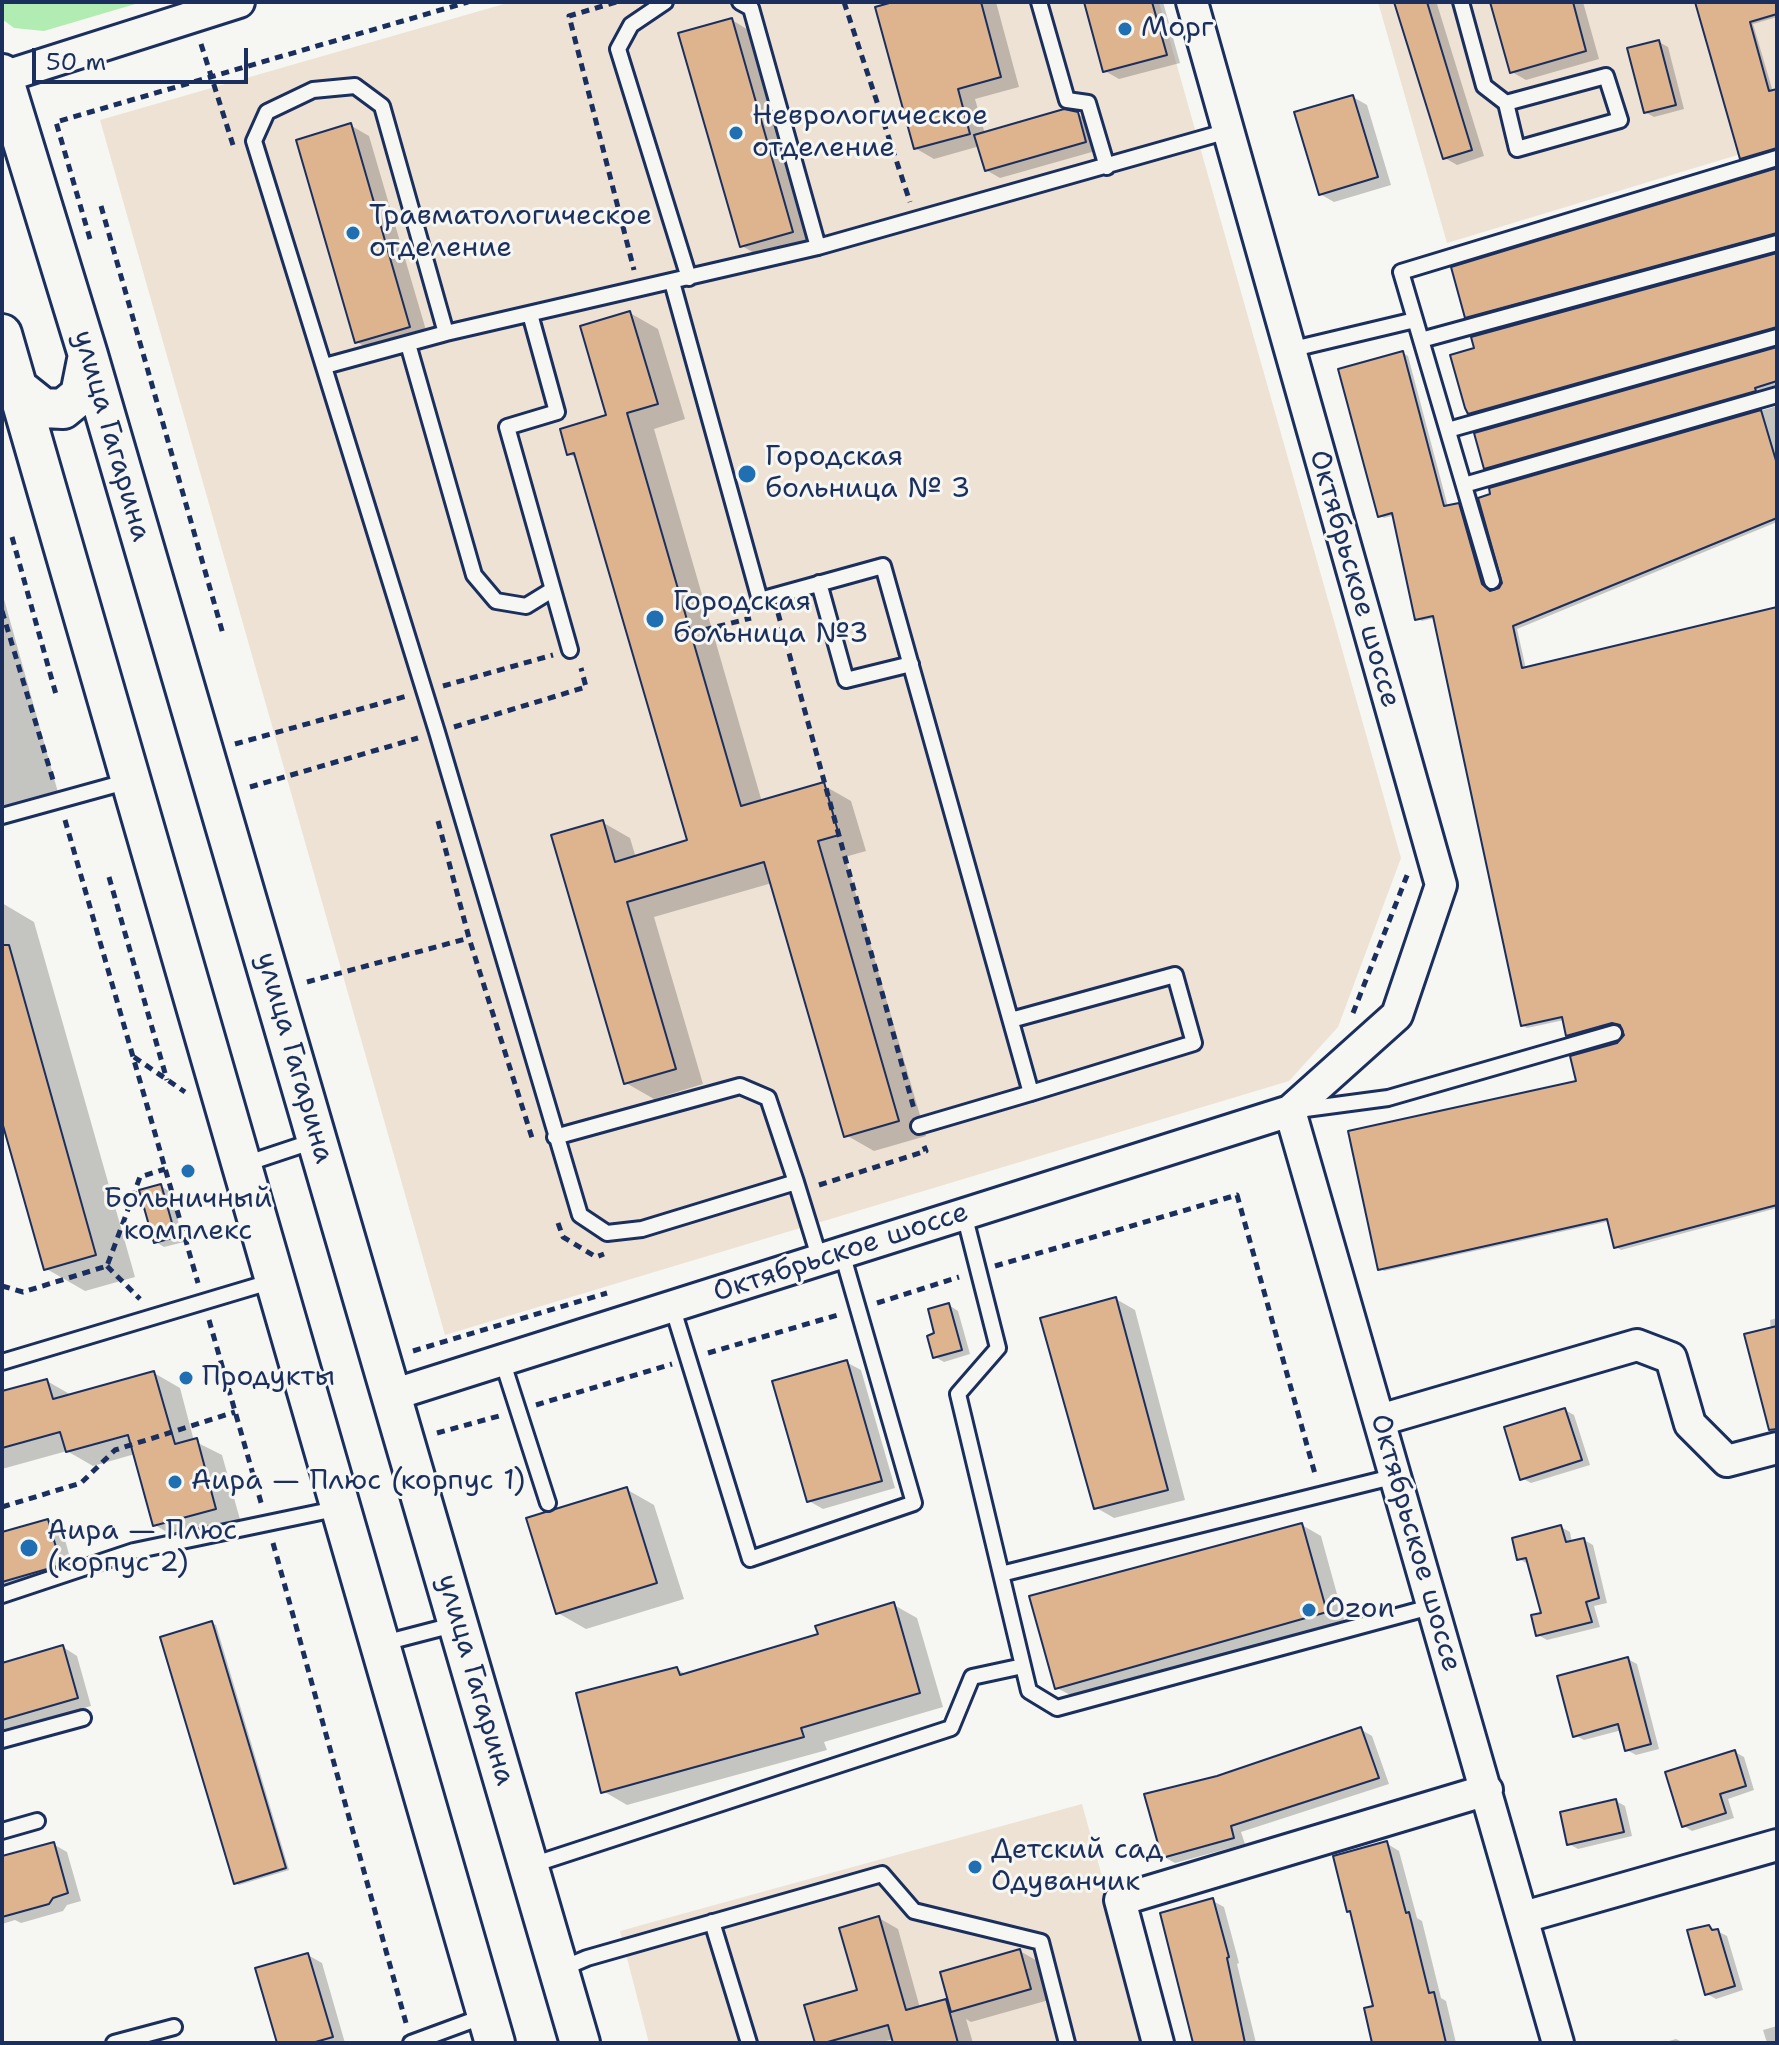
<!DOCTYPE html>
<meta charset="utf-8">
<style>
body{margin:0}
#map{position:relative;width:1779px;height:2045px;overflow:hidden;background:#f6f6f2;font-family:"Shantell Sans",sans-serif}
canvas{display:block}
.frame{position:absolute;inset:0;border:4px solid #1b2f5e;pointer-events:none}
.scale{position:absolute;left:32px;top:48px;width:216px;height:36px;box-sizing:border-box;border:4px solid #1b2f5e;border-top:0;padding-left:10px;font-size:24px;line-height:28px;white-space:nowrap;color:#1b2f5e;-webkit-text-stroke:6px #f6f6f2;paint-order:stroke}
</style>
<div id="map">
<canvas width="1779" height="2045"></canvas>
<div class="frame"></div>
<div class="scale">50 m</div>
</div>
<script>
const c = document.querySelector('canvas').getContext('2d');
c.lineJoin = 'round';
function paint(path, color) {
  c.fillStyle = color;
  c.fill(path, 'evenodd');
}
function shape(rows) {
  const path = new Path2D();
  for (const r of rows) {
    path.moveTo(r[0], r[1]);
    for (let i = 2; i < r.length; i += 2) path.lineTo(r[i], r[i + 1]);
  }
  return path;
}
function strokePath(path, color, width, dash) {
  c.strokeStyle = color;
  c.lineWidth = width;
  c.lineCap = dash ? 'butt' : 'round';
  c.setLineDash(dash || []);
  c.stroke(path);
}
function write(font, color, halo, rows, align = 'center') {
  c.font = font + ' "Shantell Sans",sans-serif';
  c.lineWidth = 6;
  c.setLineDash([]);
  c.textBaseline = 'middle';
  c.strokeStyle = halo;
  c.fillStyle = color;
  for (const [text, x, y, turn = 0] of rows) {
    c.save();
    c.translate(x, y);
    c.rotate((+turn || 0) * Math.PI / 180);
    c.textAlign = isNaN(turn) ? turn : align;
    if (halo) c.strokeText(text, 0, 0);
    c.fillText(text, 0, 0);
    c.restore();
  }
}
paint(shape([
 [511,2,1159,2,1401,858,1338,1027,1289,1081,445,1335,100,120],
 [1378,2,1777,2,1777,143,1447,243],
 [1082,1804,1148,2043,649,2043,620,1931]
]), '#eee2d4');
paint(shape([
 [2,2,142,2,44,31,14,28,2,19]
]), '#b1edb2');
paint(shape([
 [900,2,996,2,1019,87,975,99,985,134,1077,114,1092,122,1099,150,1000,178,986,170,980,146,934,159,915,148],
 [1086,2,1163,2,1180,63,1119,79,1105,71],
 [1397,2,1437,4,1484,156,1457,165,1445,158],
 [1492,2,1583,2,1599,59,1526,80,1512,72],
 [1706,2,1777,2,1777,17,1753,24,1773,92,1777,91,1777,152,1746,160,1741,158],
 [732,20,750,31,811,242,761,257,742,246],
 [1659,42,1668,47,1684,109,1654,117,1645,112],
 [1353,97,1367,105,1391,185,1334,202,1320,194],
 [350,125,369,136,428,337,376,353,357,342],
 [1777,170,1777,236,1472,319,1467,316],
 [1777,255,1777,330,1475,415,1470,413],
 [630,313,658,329,685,419,654,429,762,802,823,785,851,801,866,851,845,857,926,1136,874,1151,846,1135,772,883,654,917,703,1084,654,1099,626,1083,602,822,630,838,636,858,690,842,578,459,569,454,608,417],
 [1777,349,1777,388,1490,470,1485,468],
 [1403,353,1408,356,1448,507,1458,505,1463,508,1487,589,1492,593,1500,590,1504,583,1491,490,1777,406,1777,522,1517,629,1526,669,1777,609,1777,1208,1621,1250,1616,1247,1610,1221,1384,1271,1380,1268,1579,1083,1626,1035,1623,1026,1618,1025,1573,1038,1568,1035,1564,1020,1527,1028,1522,1025,1435,618,1422,621,1417,618,1395,515,1384,518,1379,515],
 [2,592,61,803,2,812],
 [2,903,34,922,135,1277,85,1291,45,1268,2,1115],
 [161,1186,170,1192,184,1242,164,1247,156,1242],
 [1116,1299,1135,1310,1185,1500,1114,1518,1095,1507],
 [949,1305,958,1311,970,1354,944,1362,935,1357,937,1335],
 [1777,1318,1777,1392,1770,1320],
 [846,1362,861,1370,895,1488,823,1509,809,1501],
 [154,1373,180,1388,194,1441,222,1455,241,1523,180,1540,155,1525,135,1454,93,1466,67,1451,2,1469,2,1393,47,1381,73,1396],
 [1565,1410,1574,1415,1590,1465,1531,1483,1522,1478],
 [626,1489,654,1505,684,1599,586,1629,558,1613],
 [48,1521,62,1529,74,1572,2,1593,2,1534],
 [1302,1525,1321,1536,1345,1623,1076,1698,1057,1688],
 [1561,1527,1570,1532,1572,1543,1584,1540,1593,1545,1607,1603,1594,1606,1600,1627,1547,1640,1538,1635,1543,1614,1528,1564,1519,1559],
 [894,1605,917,1618,943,1707,824,1742,827,1750,627,1805,603,1791,677,1669,687,1675,820,1636],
 [212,1623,216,1625,289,1870,239,1885,235,1883],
 [63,1647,77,1656,91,1706,2,1732,2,1665],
 [1628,1659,1637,1664,1659,1749,1636,1755,1627,1750,1622,1730,1584,1740,1575,1735],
 [1360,1729,1372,1736,1389,1784,1241,1832,1245,1844,1175,1863,1164,1857,1217,1778],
 [1735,1752,1744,1757,1754,1790,1728,1799,1734,1818,1692,1831,1684,1826],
 [1616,1801,1625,1806,1632,1836,1578,1849,1569,1844],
 [1386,1843,1399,1851,1417,1918,1422,1921,1441,1998,1446,2001,1456,2043,1374,2043,1376,2007,1353,1912,1349,1910],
 [53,1844,67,1852,81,1901,67,1905,63,1911,21,1923,15,1920,2,1924,2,1858],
 [1213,1901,1224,1907,1239,1963,1237,1964,1256,2043,1195,2043],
 [879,1918,898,1929,920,2008,945,2001,951,2004,1020,1951,1039,1962,1049,2000,971,2022,966,2019,973,2043,895,2043,894,2039,878,2043,817,2043,859,1992],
 [1709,1927,1727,1936,1743,1990,1716,1999,1707,1994],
 [308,1955,322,1963,345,2043,279,2043],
 [1777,2026,1777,2043,1767,2043,1763,2030],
 [1676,2039,1684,2043,1662,2043]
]), '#0003');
const building = shape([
 [893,2,981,2,1001,77,958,89,970,134,914,149,875,7,893,2],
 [1084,2,1152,2,1167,55,1103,72,1084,2],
 [1394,2,1427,2,1472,150,1443,159,1394,2],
 [1490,2,1573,2,1586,51,1510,73,1490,2],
 [1695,2,1777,2,1777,14,1750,22,1769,91,1777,89,1777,148,1740,159,1695,2],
 [732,18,793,232,740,247,678,33,732,18],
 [1659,40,1676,105,1644,113,1627,48,1659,40],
 [1353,95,1378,177,1319,195,1294,112,1353,95],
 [1064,109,1078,112,1086,142,985,171,974,135,1064,109],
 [351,123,410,327,355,343,296,140,351,123],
 [1777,168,1777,233,1465,318,1451,267,1777,168],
 [1777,253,1777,327,1468,414,1465,408,1450,355,1474,348,1471,337,1777,253],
 [630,311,658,404,627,413,741,806,824,782,839,835,818,841,899,1121,844,1137,764,862,627,902,676,1069,624,1084,551,835,603,820,615,862,687,840,574,453,567,455,560,429,606,415,580,326,630,311],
 [1777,347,1777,381,1755,388,1756,391,1484,469,1474,433,1777,347],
 [1403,351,1444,506,1459,503,1482,584,1490,591,1499,588,1502,583,1478,498,1490,494,1489,488,1761,410,1777,464,1777,518,1513,626,1522,668,1777,607,1777,1205,1614,1248,1607,1219,1378,1270,1348,1131,1576,1081,1570,1056,1617,1043,1624,1035,1620,1025,1612,1023,1566,1036,1562,1017,1521,1026,1433,616,1415,620,1392,513,1378,517,1338,369,1403,351],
 [2,945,9,945,96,1255,44,1270,2,1122,2,945],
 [161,1184,176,1237,154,1243,139,1190,161,1184],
 [1116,1297,1168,1490,1094,1509,1040,1318,1116,1297],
 [949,1303,962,1350,933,1358,927,1336,934,1333,928,1309,949,1303],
 [1777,1326,1777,1429,1769,1430,1744,1334,1777,1326],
 [847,1360,882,1481,807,1502,772,1381,847,1360],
 [154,1371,175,1444,197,1438,216,1509,153,1526,128,1435,66,1452,60,1432,2,1448,2,1391,47,1379,53,1399,154,1371],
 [1565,1408,1582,1460,1520,1480,1504,1427,1565,1408],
 [627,1487,657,1583,556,1614,526,1518,627,1487],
 [48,1519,61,1565,2,1582,2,1532,48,1519],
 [1302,1523,1327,1612,1055,1689,1029,1596,1302,1523],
 [1561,1525,1566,1542,1584,1538,1599,1598,1586,1602,1592,1622,1536,1636,1531,1615,1541,1613,1526,1558,1517,1560,1512,1538,1561,1525],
 [894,1602,920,1693,801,1728,804,1737,601,1793,576,1693,677,1667,680,1675,818,1634,815,1626,894,1602],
 [212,1621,286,1868,234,1884,160,1637,212,1621],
 [63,1645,78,1698,2,1720,2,1663,63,1645],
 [1628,1657,1651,1744,1625,1751,1618,1724,1573,1737,1557,1676,1628,1657],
 [1361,1727,1379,1778,1231,1826,1234,1838,1162,1858,1144,1794,1217,1776,1361,1727],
 [1735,1750,1746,1786,1720,1794,1726,1813,1682,1827,1665,1772,1735,1750],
 [1616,1799,1624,1832,1567,1845,1560,1812,1616,1799],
 [1387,1841,1406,1913,1409,1912,1429,1993,1434,1992,1446,2043,1372,2043,1364,2008,1373,2006,1350,1911,1347,1912,1333,1856,1387,1841],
 [54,1842,68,1893,53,1898,49,1904,2,1917,2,1856,54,1842],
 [1213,1898,1229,1957,1227,1958,1245,2043,1193,2043,1160,1913,1213,1898],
 [879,1916,906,2010,946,1999,958,2043,893,2043,888,2025,824,2043,815,2043,804,2005,857,1990,839,1928,879,1916],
 [1709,1925,1712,1930,1718,1929,1735,1986,1705,1995,1687,1930,1709,1925],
 [1020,1949,1031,1989,951,2012,940,1972,1020,1949],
 [308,1953,333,2037,312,2043,277,2043,255,1968,308,1953]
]);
paint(building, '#ddb48e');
strokePath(building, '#1b2f5e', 2);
const service = shape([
 [665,2,631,25,618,49,689,278],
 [740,2,751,8,818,247],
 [1039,2,1067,100,1088,103,1107,167],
 [1461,2,1484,86,1506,103,1517,149,1620,120,1606,76,1506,103],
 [672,282,760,600,883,566,1031,1093,1194,1043,1175,975,1011,1020],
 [530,314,557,412,507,427,570,650],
 [446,333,382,106,355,86,313,90,267,112,254,141,437,732,580,1215,607,1233,642,1229,796,1182,820,1260],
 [1421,340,1777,243],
 [408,344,474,575,496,601,526,606,552,590],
 [1289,350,1415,320],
 [325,366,446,333,818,247,1228,131],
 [1448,430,1777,337],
 [1464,485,1777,395],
 [1492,581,1401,272,1777,158],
 [819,583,846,680,911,664],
 [2,816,129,781],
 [1298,1110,1388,1098,1614,1033],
 [919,1126,1031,1093],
 [555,1137,740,1086,768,1098,796,1182],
 [242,1165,317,1140],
 [964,1214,998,1348,958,1394,1029,1691,1057,1708,1434,1606],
 [672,1306,750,1559,914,1503,842,1253],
 [502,1360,548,1503],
 [2,1362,273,1281],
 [1001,1574,1396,1476],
 [2,1595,134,1551,340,1508],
 [380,1644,457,1624],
 [2,1740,83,1718],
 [2,1831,37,1821],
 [529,1866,951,1728,972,1677,1023,1666],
 [712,1922,749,2043],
 [561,1969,587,1958,882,1874,914,1911,1041,1942,1067,2043],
 [114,2043,174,2027],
 [411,2043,487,2015]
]);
const minor = shape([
 [3,77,239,2],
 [1290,1111,1558,2043],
 [392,1395,1290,1111,1397,1015,1441,885,1192,2],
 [1380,1420,1637,1345,1671,1358,1690,1424,1727,1461,1777,1448],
 [1524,1917,1777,1845],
 [1158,2043,1120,1900,1487,1790]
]);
const tertiary = shape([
 [2,74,88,355,580,2043],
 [2,334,495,2043],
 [18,388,43,408,63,409,80,395,88,355]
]);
strokePath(service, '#1b2f5e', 20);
strokePath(minor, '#1b2f5e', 36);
strokePath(tertiary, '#1b2f5e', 44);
strokePath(shape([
 [616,2,569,16,634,270],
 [844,2,910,202],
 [201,44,233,145],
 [101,206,223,634],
 [90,239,56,122,468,2],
 [12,537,57,698],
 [2,611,53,780],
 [778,613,914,1109],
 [704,630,751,618],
 [443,686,553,655],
 [454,727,586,687,581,668],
 [235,744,407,696],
 [250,787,418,738],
 [65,820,198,1283],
 [438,821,469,938,533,1141],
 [109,877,167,1080],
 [307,982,469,938],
 [1353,1013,1408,873],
 [134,1057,185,1092],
 [819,1185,926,1151,924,1146],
 [558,1223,563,1237,596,1257,604,1254],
 [107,1266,140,1299],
 [995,1266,1237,1195,1315,1474],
 [2,1286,23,1292,107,1266,140,1177,165,1169],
 [877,1303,959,1277],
 [209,1320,262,1506],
 [413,1351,607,1293],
 [708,1353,841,1314],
 [536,1405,672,1364],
 [437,1433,499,1416],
 [2,1507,81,1483,115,1450,235,1412],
 [273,1543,406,2023]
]), '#1b2f5e', 5, [8, 6]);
strokePath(service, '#f6f6f2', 14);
strokePath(minor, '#f6f6f2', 30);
strokePath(tertiary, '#f6f6f2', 38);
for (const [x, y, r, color] of [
 [1125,29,8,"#1f6fb2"],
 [736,133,8,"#1f6fb2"],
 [353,233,8,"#1f6fb2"],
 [747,474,10,"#1f6fb2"],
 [655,619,10,"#1f6fb2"],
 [188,1171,8,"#1f6fb2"],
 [186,1378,8,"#1f6fb2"],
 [175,1482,8,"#1f6fb2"],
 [29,1548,10,"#1f6fb2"],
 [1309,1610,8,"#1f6fb2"],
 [975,1867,8,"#1f6fb2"]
]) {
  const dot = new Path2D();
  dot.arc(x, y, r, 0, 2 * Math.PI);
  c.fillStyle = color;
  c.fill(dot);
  strokePath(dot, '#f6f6f2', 3);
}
write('28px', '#1b2f5e', '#f6f6f2', [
 ["Морг",1141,29],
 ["Неврологическое",752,117],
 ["отделение",752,149],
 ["Травматологическое",369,217],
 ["отделение",369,249],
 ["Городская",765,458],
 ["больница № 3",765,490],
 ["Городская",673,603],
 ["больница №3",673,635],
 ["Больничный",188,1200,"center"],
 ["комплекс",188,1232,"center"],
 ["Продукты",202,1378],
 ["Аира — Плюс (корпус 1)",191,1482],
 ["Аира — Плюс",47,1532],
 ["(корпус 2)",47,1564],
 ["Ozon",1325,1610],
 ["Детский сад",991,1851],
 ["Одуванчик",991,1883]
], 'left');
write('28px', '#1b2f5e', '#f6f6f2', [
 ["улица Гагарина",111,436,74],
 ["Октябрьское шоссе",1354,579,74],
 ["улица Гагарина",294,1058,74],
 ["Октябрьское шоссе",841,1253,-18],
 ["Октябрьское шоссе",1415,1543,74],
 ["улица Гагарина",475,1680,74]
]);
</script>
